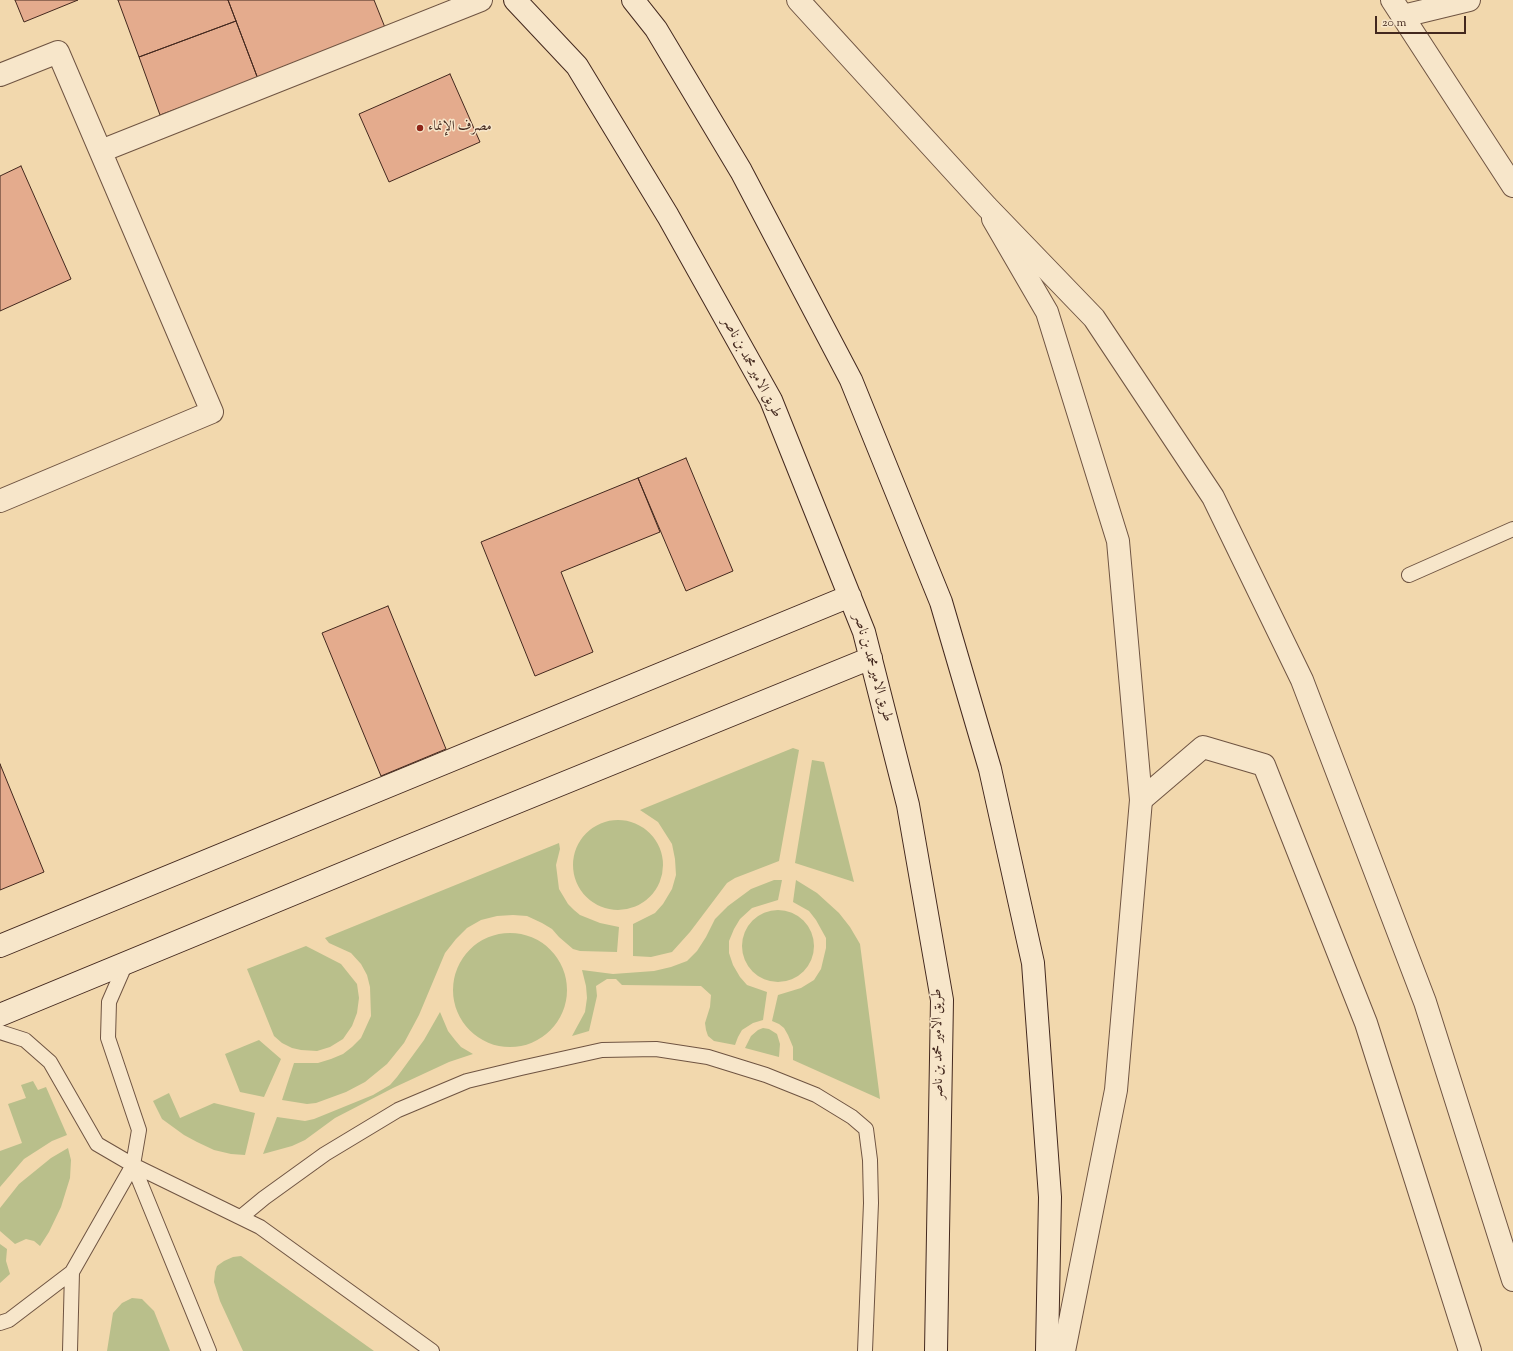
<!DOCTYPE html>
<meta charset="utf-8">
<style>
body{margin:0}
#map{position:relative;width:1513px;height:1351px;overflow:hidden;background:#f2d8ad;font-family:"Sorts Mill Goudy",serif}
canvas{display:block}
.scale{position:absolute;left:1375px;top:16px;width:91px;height:18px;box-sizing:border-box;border:2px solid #43281e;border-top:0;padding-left:5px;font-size:12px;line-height:14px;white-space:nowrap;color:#43281e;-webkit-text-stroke:3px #f7e6ca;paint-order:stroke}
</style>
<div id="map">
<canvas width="1513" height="1351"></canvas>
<div class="scale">20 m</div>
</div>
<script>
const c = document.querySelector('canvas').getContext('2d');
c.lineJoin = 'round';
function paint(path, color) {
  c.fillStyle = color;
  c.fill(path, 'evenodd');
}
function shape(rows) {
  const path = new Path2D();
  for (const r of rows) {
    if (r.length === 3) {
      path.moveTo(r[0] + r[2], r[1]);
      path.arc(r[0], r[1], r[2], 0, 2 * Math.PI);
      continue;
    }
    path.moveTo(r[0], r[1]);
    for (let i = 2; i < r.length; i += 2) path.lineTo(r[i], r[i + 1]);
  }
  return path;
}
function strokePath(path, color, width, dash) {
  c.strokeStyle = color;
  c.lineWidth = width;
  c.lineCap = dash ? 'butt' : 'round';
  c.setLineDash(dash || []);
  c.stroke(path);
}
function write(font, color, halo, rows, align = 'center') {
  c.font = font + ' "Sorts Mill Goudy",Amiri,serif';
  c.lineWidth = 3;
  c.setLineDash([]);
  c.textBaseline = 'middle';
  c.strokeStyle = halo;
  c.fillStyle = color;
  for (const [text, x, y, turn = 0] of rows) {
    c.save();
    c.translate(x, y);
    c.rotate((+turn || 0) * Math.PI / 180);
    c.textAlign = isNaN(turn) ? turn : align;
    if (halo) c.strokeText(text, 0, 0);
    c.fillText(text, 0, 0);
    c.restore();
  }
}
paint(shape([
 [793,748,799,750,779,861,735,878,727,883,690,932,672,952,651,957,633,956,633,924,655,913,663,904,672,889,676,875,675,859,672,844,658,822,640,810],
 [812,760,824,762,854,882,795,863],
 [618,865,45],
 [559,843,560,849,556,865,559,889,568,904,574,910,580,915,600,923,619,927,617,952,580,951,573,949,559,937,552,929,542,923,527,916,513,915,497,916,481,920,467,928,456,939,445,953,419,1015,404,1043,387,1064,365,1082,346,1092,316,1103,307,1104,282,1100,294,1063,318,1063,331,1059,343,1054,352,1047,361,1038,371,1016,370,987,367,975,361,964,351,953,329,943,325,938],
 [774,880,782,880,778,900,752,908,740,919,734,929,729,941,729,953,733,965,740,977,747,985,767,992,763,1020,753,1023,742,1030,738,1037,735,1045,714,1041,708,1036,706,1030,705,1023,710,1007,711,995,701,986,622,985,616,979,607,979,596,986,597,996,589,1031,572,1036,585,1012,587,998,586,986,582,970,613,974,654,971,671,967,687,961,697,951,706,937,715,919,728,906,751,889],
 [796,880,817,893,839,913,850,927,860,944,880,1099,793,1060,793,1047,788,1035,784,1028,779,1024,772,1021,778,995,801,988,814,980,821,969,826,948,826,938,816,920,809,911,793,902],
 [778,946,36],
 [510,990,57],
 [306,946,341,964,357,984,359,998,357,1013,352,1026,343,1039,330,1047,317,1051,301,1050,292,1048,282,1043,274,1036,247,969],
 [440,1012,448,1031,455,1040,461,1047,473,1054,449,1062,393,1088,335,1118,305,1140,292,1146,263,1154,277,1117,305,1121,314,1119,373,1095,390,1085,397,1077,424,1040],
 [763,1028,769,1029,777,1034,780,1044,779,1057,745,1048,751,1036,758,1030],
 [259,1040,281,1059,264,1097,240,1092,225,1054],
 [33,1081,38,1090,46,1087,67,1135,52,1141,24,1159,0,1187,0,1151,22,1143,8,1104,26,1098,21,1085],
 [169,1093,180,1118,214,1103,255,1113,245,1155,231,1154,214,1150,197,1142,184,1135,162,1119,153,1101],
 [68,1148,71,1160,70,1178,61,1207,49,1232,40,1246,34,1241,26,1239,15,1244,0,1231,0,1208,19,1184,51,1158],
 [0,1244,7,1249,6,1261,10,1274,0,1283],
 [241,1256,374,1351,243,1351,220,1301,214,1282,215,1272,217,1266,224,1261,233,1257],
 [132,1298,142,1299,154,1311,170,1351,107,1351,113,1313,122,1303]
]), '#b9bf8b');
const building = shape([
 [15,0,78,0,24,22,15,0],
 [118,0,228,0,236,21,139,57,118,0],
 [228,0,374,0,386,30,258,79,228,0],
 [236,21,258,79,160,115,139,57,236,21],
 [450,74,480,142,389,182,359,114,450,74],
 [21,166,71,279,0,311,0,176,21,166],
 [686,458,733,571,686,591,638,478,686,458],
 [638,478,660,532,561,572,593,652,535,676,481,542,638,478],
 [388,606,446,749,381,776,322,633,388,606],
 [0,764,44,872,0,890,0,764]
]);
paint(building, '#e4ab8d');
strokePath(building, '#43281e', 1);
const service = shape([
 [1409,575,1513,529],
 [0,1032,25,1040,50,1062,97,1144,133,1165,260,1227,432,1351],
 [133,1165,209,1351],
 [241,1217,264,1198,325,1154,398,1110,467,1081,521,1068,602,1050,656,1049,708,1057,766,1075,816,1095,852,1117,866,1129,870,1160,871,1203,865,1351],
 [0,1323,9,1320,72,1272,133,1165,139,1130,108,1038,109,1002,126,963],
 [70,1351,72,1272]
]);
const minor = shape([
 [1392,0,1513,186],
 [1403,16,1469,0],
 [0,75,58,52,212,412,0,501],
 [101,151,481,0],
 [993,219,1047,312,1118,541,1141,800,1116,1090,1064,1351]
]);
const tertiary = shape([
 [798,0,987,207,1094,318,1213,497,1302,680,1425,1002,1513,1280],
 [1141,800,1203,747,1264,765,1366,1023,1470,1351]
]);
const secondary = shape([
 [515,0,577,66,668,216,771,400,864,632,908,805,942,1000,936,1351],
 [633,0,656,29,741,171,851,380,941,602,990,769,1033,963,1050,1197,1047,1351],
 [0,946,850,596],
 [0,1015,402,849,871,658]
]);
strokePath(service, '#6f5442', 16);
strokePath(minor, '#6f5442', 24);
strokePath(tertiary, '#6f5442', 24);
strokePath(secondary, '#43281e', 24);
strokePath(service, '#f7e6ca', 14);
strokePath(minor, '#f7e6ca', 22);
strokePath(tertiary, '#f7e6ca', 22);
strokePath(secondary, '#f7e6ca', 22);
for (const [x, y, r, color] of [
 [420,128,4,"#8f2418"]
]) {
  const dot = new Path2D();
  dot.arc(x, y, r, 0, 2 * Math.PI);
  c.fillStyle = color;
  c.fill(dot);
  strokePath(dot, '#f7e6ca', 1.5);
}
write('14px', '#43281e', '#f7e6ca', [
 ["مصرف الإنماء",428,128]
], 'left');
write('14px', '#43281e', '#f7e6ca', [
 ["طريق الامير محمد بن ناصر",751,368,62],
 ["طريق الامير محمد بن ناصر",872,668,74],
 ["طريق الامير محمد بن ناصر",939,1044,-91]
]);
</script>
